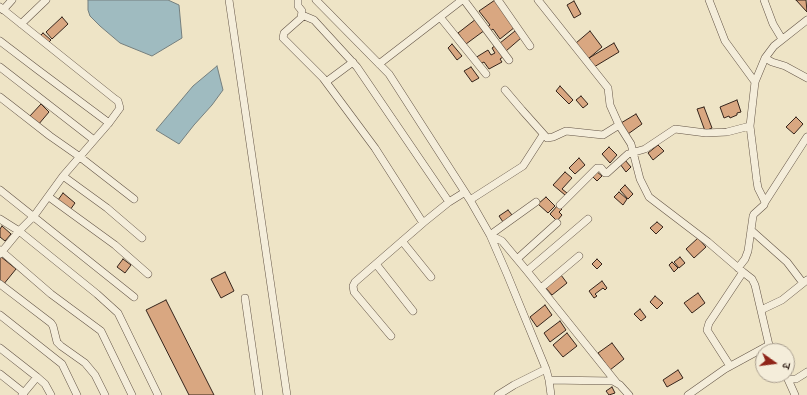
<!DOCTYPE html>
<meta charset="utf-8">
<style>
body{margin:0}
#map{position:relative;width:807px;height:395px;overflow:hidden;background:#eee4c6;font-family:"IM FELL English","Noto Serif Devanagari",serif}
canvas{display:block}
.north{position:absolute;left:755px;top:343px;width:40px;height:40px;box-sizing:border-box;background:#f4edda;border:1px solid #a89d8e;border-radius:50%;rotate:104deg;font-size:11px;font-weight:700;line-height:16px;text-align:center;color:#35241b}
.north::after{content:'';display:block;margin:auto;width:14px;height:18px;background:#8f2418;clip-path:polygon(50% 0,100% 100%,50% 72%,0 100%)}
</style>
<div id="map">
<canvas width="807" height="395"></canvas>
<div class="north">उ</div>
</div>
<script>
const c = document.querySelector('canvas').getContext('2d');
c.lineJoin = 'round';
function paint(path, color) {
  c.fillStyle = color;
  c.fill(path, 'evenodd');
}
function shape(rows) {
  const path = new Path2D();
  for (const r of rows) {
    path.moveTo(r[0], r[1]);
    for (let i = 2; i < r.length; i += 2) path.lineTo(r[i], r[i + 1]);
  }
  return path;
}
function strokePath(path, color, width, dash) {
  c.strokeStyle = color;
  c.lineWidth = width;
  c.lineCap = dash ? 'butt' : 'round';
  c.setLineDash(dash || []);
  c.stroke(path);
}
const water = shape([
 [88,0,168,0,179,5,182,38,152,56,120,43,100,26,90,16,88,10,88,0],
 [217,66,223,90,212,105,194,125,179,144,156,130,193,86,217,66]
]);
paint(water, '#9fbbc0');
strokePath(water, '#757f7e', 1);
const building = shape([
 [495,0,515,27,500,39,493,29,489,32,486,28,490,25,479,11,495,0],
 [796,0,806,0,807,12,796,0],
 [574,1,581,14,574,18,567,5,574,1],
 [62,17,68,24,52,39,46,32,62,17],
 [476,19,485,30,466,44,458,33,476,19],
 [515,31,521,38,506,51,500,43,515,31],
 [590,31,602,47,588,59,576,43,590,31],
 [43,33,51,40,47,44,39,37,43,33],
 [614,43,619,52,594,67,589,58,614,43],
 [452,44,462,56,457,60,448,48,452,44],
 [496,45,503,57,500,59,502,62,489,69,484,62,482,63,480,61,477,62,475,58,488,50,491,55,495,53,492,48,496,45],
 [471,67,479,78,472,82,464,71,471,67],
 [560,86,573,100,569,104,556,91,560,86],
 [581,96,588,104,583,108,576,100,581,96],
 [737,100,741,112,737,113,737,115,730,118,729,116,724,118,720,107,737,100],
 [41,104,49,112,38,125,29,117,41,104],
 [704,107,712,128,705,131,697,109,704,107],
 [636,114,642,124,628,134,621,123,636,114],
 [796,117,803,124,794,134,786,127,796,117],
 [658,145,664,151,653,160,648,153,658,145],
 [609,147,617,155,610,163,602,154,609,147],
 [579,158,585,165,575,174,569,168,579,158],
 [625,160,631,167,626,172,620,164,625,160],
 [596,171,602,176,597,181,592,176,596,171],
 [565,172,572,178,562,189,567,193,565,195,553,185,565,172],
 [625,185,633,194,628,199,620,190,625,185],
 [619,192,627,199,623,205,614,197,619,192],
 [63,193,75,203,70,210,58,200,63,193],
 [546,197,555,206,548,213,538,204,546,197],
 [558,205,562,209,559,212,562,215,557,221,550,214,558,205],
 [508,210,512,215,503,222,499,216,508,210],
 [657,222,663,227,656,234,650,228,657,222],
 [2,226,11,234,5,241,0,237,0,229,2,226],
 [698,238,706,247,694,258,686,249,698,238],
 [0,256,16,269,3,285,0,283,0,256],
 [680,257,685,263,679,268,674,262,680,257],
 [123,259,131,265,125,273,117,267,123,259],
 [597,259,602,264,597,269,592,264,597,259],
 [672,262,678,268,674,272,669,265,672,262],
 [225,272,234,291,221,298,211,279,225,272],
 [561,275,567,283,552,295,545,287,561,275],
 [602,281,607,288,605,290,603,288,595,294,597,296,594,298,589,291,602,281],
 [698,293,705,303,692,313,684,303,698,293],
 [655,296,663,303,657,309,650,302,655,296],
 [166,300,214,395,189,395,146,310,166,300],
 [545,305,552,315,537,327,530,317,545,305],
 [640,309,646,317,641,321,634,314,640,309],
 [560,321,566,330,550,342,544,333,560,321],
 [567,333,577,346,563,357,553,345,567,333],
 [612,343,624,359,610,370,598,353,612,343],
 [678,370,683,378,667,387,663,380,678,370],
 [612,387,615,393,609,395,606,391,612,387]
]);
paint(building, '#d9a781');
strokePath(building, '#35241b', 1);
const minor = shape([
 [229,0,287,395],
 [298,0,298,6,302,11,301,18,284,33,283,38,323,78,375,148,423,223],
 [316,0,389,74,470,200,490,235,507,274,546,369,549,380,551,395],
 [464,0,509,60],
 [498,0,530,46],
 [538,0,608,88,610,105,619,125,631,144,640,179,649,197,708,242,743,272,709,323,707,330,730,366],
 [709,0,725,41,755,82],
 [764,0,773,24,782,39],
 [0,7,115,99,118,101,120,108,109,123,63,176,34,216,19,231,0,254],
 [3,10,12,0],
 [302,15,314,20,357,67,449,202],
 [440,17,486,74],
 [21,24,46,0],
 [0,41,38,70,109,123],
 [765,58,772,62,785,66,807,78],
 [379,64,462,0],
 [0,67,94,140],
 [326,82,353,62],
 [505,90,522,110,547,138,553,137,566,131,603,135,619,125],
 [0,97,50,136,80,157,134,199],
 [63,176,107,208,142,238],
 [0,190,134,297],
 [49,197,115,245,148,274],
 [470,200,523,166,543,135],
 [536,202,490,235,502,241,527,271,616,382],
 [765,202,807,137],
 [560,205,597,168,601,168,605,173,607,173,628,154,645,149,675,129,706,133,727,132,750,126],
 [0,219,19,231,97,294,118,313,158,395],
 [751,230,787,262,803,283],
 [402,241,431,277],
 [0,250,51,294,101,331,132,395],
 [517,259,557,223],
 [376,264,413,311],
 [738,268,745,259,748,251,753,216,754,214,764,205,765,202,758,188,757,182,750,126,755,82,765,58,774,46,807,20],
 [527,271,588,219],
 [743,272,752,279,755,285,769,345,772,351],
 [0,284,51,323,53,326,57,342,61,346,85,363,95,375,105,395],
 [541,288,579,256],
 [245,298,259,395],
 [761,310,782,300,807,280],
 [0,315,62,364,77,395],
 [391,336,354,292,353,286,355,282,423,223,449,202,465,192],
 [0,348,37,377,45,384,51,395],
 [0,374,24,393],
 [786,375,795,395],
 [788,379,796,379,807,372],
 [549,380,613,381,620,385,629,395],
 [22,395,37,377],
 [498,395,514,385,546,369],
 [688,395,725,369,769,345]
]);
strokePath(minor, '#635446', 8);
strokePath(minor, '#f4edda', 7);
</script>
